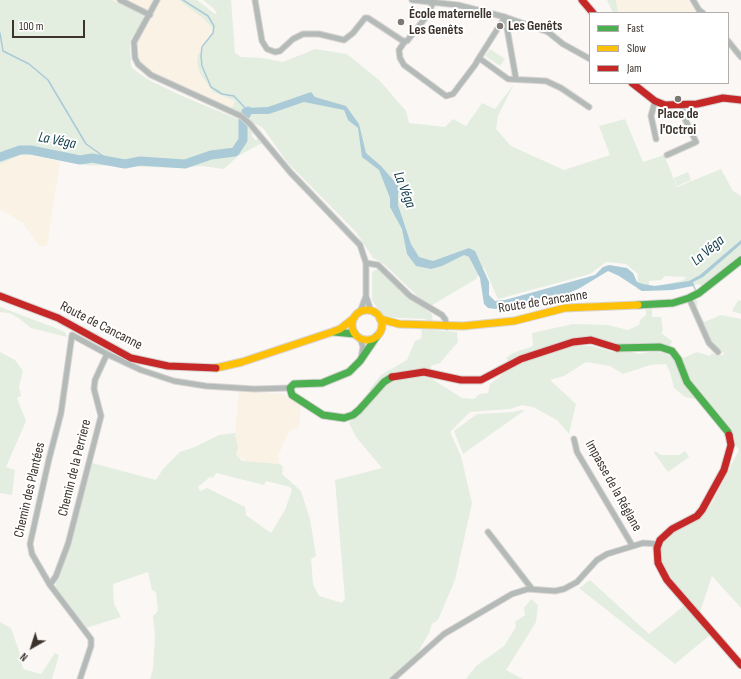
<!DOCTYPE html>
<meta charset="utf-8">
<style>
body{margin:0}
#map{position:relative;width:741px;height:679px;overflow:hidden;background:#faf7f5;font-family:"Sofia Sans Condensed",sans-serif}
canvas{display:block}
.legend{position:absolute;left:589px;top:12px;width:140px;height:72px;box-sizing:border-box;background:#fff;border:1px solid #b1adab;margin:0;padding:5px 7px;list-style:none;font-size:12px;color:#3c332c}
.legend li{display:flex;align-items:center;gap:8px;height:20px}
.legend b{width:20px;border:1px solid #b1adab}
.north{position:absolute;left:12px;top:627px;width:40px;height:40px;-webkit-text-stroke:3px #fff;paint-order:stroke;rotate:219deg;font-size:11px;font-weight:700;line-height:16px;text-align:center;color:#3c332c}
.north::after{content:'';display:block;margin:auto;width:14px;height:18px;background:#3c332c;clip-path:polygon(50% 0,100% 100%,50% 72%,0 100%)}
.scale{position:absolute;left:12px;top:20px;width:73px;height:18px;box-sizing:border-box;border:2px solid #3c332c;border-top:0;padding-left:5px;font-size:12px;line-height:14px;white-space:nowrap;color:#3c332c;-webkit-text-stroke:3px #fff;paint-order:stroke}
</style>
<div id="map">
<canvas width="741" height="679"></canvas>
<ul class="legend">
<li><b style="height:5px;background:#4caf50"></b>Fast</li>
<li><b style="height:5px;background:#ffc107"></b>Slow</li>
<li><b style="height:5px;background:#c62828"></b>Jam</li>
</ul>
<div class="north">N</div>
<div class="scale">100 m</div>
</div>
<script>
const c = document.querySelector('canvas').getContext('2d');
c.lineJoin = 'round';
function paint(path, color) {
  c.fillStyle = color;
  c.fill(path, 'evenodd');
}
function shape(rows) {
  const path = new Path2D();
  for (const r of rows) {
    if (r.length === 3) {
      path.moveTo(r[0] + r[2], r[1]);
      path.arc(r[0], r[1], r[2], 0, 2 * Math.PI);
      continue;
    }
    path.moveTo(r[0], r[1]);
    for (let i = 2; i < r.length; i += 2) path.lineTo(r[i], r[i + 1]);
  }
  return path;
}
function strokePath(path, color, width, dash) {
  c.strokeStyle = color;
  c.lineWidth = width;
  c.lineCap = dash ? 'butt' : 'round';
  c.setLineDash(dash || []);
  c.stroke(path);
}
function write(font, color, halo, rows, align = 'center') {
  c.font = font + ' "Sofia Sans Condensed",sans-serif';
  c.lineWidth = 4;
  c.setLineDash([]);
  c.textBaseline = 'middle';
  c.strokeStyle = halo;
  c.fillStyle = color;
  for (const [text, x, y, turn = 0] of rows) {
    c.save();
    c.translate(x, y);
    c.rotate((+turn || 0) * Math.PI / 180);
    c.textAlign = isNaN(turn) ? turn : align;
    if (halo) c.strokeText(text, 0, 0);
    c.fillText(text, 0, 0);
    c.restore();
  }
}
paint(shape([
 [112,0,179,0,204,19,212,28,213,34,202,48,213,92,235,101,231,110,195,94,153,72,145,67,139,60,138,44,141,36,151,20],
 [616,0,688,0,696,13,618,13],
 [23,154,60,161,47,246,39,246,23,223,0,209,0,164],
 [239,391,284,394,301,406,299,428,289,431,278,456,280,464,246,462,236,454,238,448,235,433]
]), '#f9f2e5');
paint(shape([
 [0,0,112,0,142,15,145,18,131,39,130,45,131,66,133,69,149,80,180,95,242,121,252,132,252,136,255,140,258,139,262,143,238,156,224,169,202,166,179,168,85,165,27,154,23,154,0,164],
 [179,0,197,0,215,14,217,13,213,8,203,0,231,0,235,53,241,57,262,58,283,62,315,49,347,54,380,81,406,111,409,123,445,127,453,119,466,126,482,103,495,109,514,84,498,116,496,129,511,146,564,170,610,155,599,126,625,119,643,162,664,155,677,187,721,169,733,191,741,196,741,255,702,287,699,284,672,290,642,291,637,289,638,274,626,264,606,262,590,274,498,299,484,267,476,279,429,307,385,265,373,258,356,232,287,162,263,128,231,110,235,101,213,92,200,73,197,63,198,55,213,34,212,28,204,19],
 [665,276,686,277,684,280,664,285,649,286,649,281,661,280],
 [607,0,616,0,618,13,613,13],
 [490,49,505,59,500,66,485,56],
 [688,172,691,180,677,186,674,178],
 [377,269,380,270,410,298,432,314,433,322,428,322,425,319,383,317,372,300,372,272],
 [696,300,698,302,696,307,704,322,721,315,741,319,741,608,712,576,700,612,698,610,670,578,660,563,659,547,665,538,675,531,697,521,712,503,739,450,691,383,681,359,697,352,710,356,712,353,718,356,725,354,712,344,693,302],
 [738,300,741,301,741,314,732,311],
 [0,307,58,329,65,332,67,337,31,328,20,319,9,313,0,312],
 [646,308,652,308,652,317,661,317,663,331,661,333,672,341,670,346,616,345,596,338,509,362,506,358,513,353,533,346,532,333,573,324,608,325,628,330,639,325,640,320,646,315],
 [422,329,457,332,458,342,440,363,431,366,432,379,462,398,474,399,480,394,488,393,490,384,502,375,501,372,511,366,555,350,574,346,592,346,612,352,630,351,638,354,656,351,666,354,674,358,696,397,695,399,685,397,674,388,670,372,666,364,650,365,623,374,610,366,586,362,564,376,550,380,576,404,569,434,557,420,533,407,522,405,510,409,470,412,450,432,461,456,472,503,455,580,438,620,432,624,429,633,416,656,390,679,150,679,153,669,155,637,153,616,158,611,156,592,152,590,148,572,113,584,114,604,121,617,86,628,55,588,57,579,68,554,92,463,156,480,163,469,180,452,195,447,219,435,235,433,238,448,236,454,242,461,280,464,283,467,282,474,301,491,310,519,316,556,311,559,313,584,319,596,342,603,345,599,335,480,382,468,356,437,349,423,399,372,372,392,369,390,381,375,407,360,415,341,421,339],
 [216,473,264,485,266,481,290,487,292,490,285,510,271,533,246,515,245,507,207,488,200,491,198,487,210,477,213,478],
 [0,352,15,360,23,371,19,387,21,396,17,398,26,421,6,467,15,470,12,495,0,493],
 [521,410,525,410,463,454,454,431,477,414,513,412],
 [655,451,661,455,679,455,685,451,689,457,668,472,654,453],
 [590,580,649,634,685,605,710,635,675,664,579,588],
 [531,599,538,605,536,622,506,670,523,679,466,679,476,666,504,646,516,627,515,622,525,615,524,608],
 [0,622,11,628,19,651,23,669,41,674,55,653,59,655,52,679,0,679]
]), '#e3eee0');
paint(shape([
 [311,92,315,97,346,106,359,124,366,153,381,166,401,189,398,193,398,205,411,244,419,257,433,261,469,248,475,251,489,282,489,295,495,301,505,300,588,277,595,275,603,267,609,265,627,268,633,273,637,282,643,284,655,286,689,281,700,275,741,240,741,244,703,277,693,282,696,290,695,291,693,286,672,290,642,291,619,276,608,271,580,288,569,293,495,309,488,308,484,304,480,278,469,257,464,255,442,266,431,269,416,266,407,254,402,229,390,207,390,198,379,170,362,157,358,128,348,120,344,110,304,102,269,114,251,114,247,118,241,113,242,109,245,108,268,107]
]), '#aacad7');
strokePath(shape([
 [183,0,208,16,214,26,213,33,202,47,201,56,202,66,211,87,222,94,234,96,245,108],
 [0,33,3,51,29,64,48,80,86,144,103,156,107,161]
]), '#aacad7', 1.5);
strokePath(shape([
 [0,157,20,150,31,150,80,160,92,158,125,164,140,161,185,164,211,155,235,152,243,140,243,120,248,111]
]), '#aacad7', 9);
const street = shape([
 [120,0,150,15],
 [157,0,134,42,135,58,138,64,151,75,241,116,250,124,290,172,360,245,366,263,366,296,371,311],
 [255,0,262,41,267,49,275,52,280,51,293,39,303,34,319,34,344,40,353,33,365,18,368,18,403,41,407,41,426,17,433,3],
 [412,0,458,5,505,17,548,32,563,44,590,59],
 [693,0,699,10,703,13],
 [505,17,479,58,508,79,546,81,561,88,589,107],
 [505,17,516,79],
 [405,41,399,50,400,58,404,65,446,96,453,94,475,65,479,58],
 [728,41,741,57],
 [655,101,651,116,656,139],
 [667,155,696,142,683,115,682,105],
 [366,263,378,265,410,296,442,315,445,319,447,327],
 [689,298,709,343,718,352],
 [360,312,366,296],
 [360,338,363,347,361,358],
 [574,439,577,452,632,545],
 [488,532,532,589],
 [50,585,56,576,68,544,101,416,94,389,95,380,107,354],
 [80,679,91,646,91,639,50,585,32,554,30,544,49,459,61,413,72,335,107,354,141,370,174,381,206,386,254,389,290,388],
 [393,679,444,634,512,594,528,589,555,591,564,589,577,582,597,560,607,554,643,543,658,544]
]);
const fast = shape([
 [638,305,673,303,689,298,699,293,741,260],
 [334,332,355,334],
 [377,336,360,361,349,372,322,383,294,384,290,388,292,395,323,415,344,418,353,415,359,410,384,382,392,377],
 [617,348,660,347,672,351,678,359,687,382,728,432,729,435]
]);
const slow = shape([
 [367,325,15],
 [380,319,399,324,463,326,514,321,565,308,638,305],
 [216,368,242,362,332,332,340,329,354,318]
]);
const jam = shape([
 [582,0,593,13],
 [632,83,655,101,665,105,697,104,723,98,741,100],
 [0,296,58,318,131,358,168,366,216,368],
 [392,377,424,372,461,380,481,380,521,359,573,342,591,340,617,348],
 [729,435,731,445,724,470,702,510,697,516,672,529,660,540,657,548,658,563,667,580,741,665]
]);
strokePath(street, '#d7d4d2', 7);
strokePath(fast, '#d7d4d2', 9);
strokePath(slow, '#d7d4d2', 9);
strokePath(jam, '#d7d4d2', 9);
strokePath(street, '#b4bab8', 5);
strokePath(fast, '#4caf50', 7);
strokePath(slow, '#ffc107', 7);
strokePath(jam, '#c62828', 7);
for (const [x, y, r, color] of [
 [401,22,4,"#7e7872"],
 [500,26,4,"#7e7872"],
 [678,99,4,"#7e7872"]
]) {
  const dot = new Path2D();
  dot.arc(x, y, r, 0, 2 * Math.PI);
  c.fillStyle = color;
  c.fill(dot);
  strokePath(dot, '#fff', 1.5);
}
write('bold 14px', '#3c332c', '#fff', [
 ["École maternelle",409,14],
 ["Les Genêts",409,30],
 ["Les Genêts",508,26],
 ["Place de",678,114,"center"],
 ["l'Octroi",678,130,"center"]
], 'left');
write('14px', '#3c332c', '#fff', [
 ["Route de Cancanne",543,302,-9],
 ["Route de Cancanne",101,326,27],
 ["Chemin de la Perriere",75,468,-76],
 ["Impasse de la Réglane",613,486,61],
 ["Chemin des Plantées",30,490,-77]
]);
write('italic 15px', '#103b49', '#fff', [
 ["La Véga",57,141,11],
 ["La Véga",404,190,69],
 ["La Véga",708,251,-40]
]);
</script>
